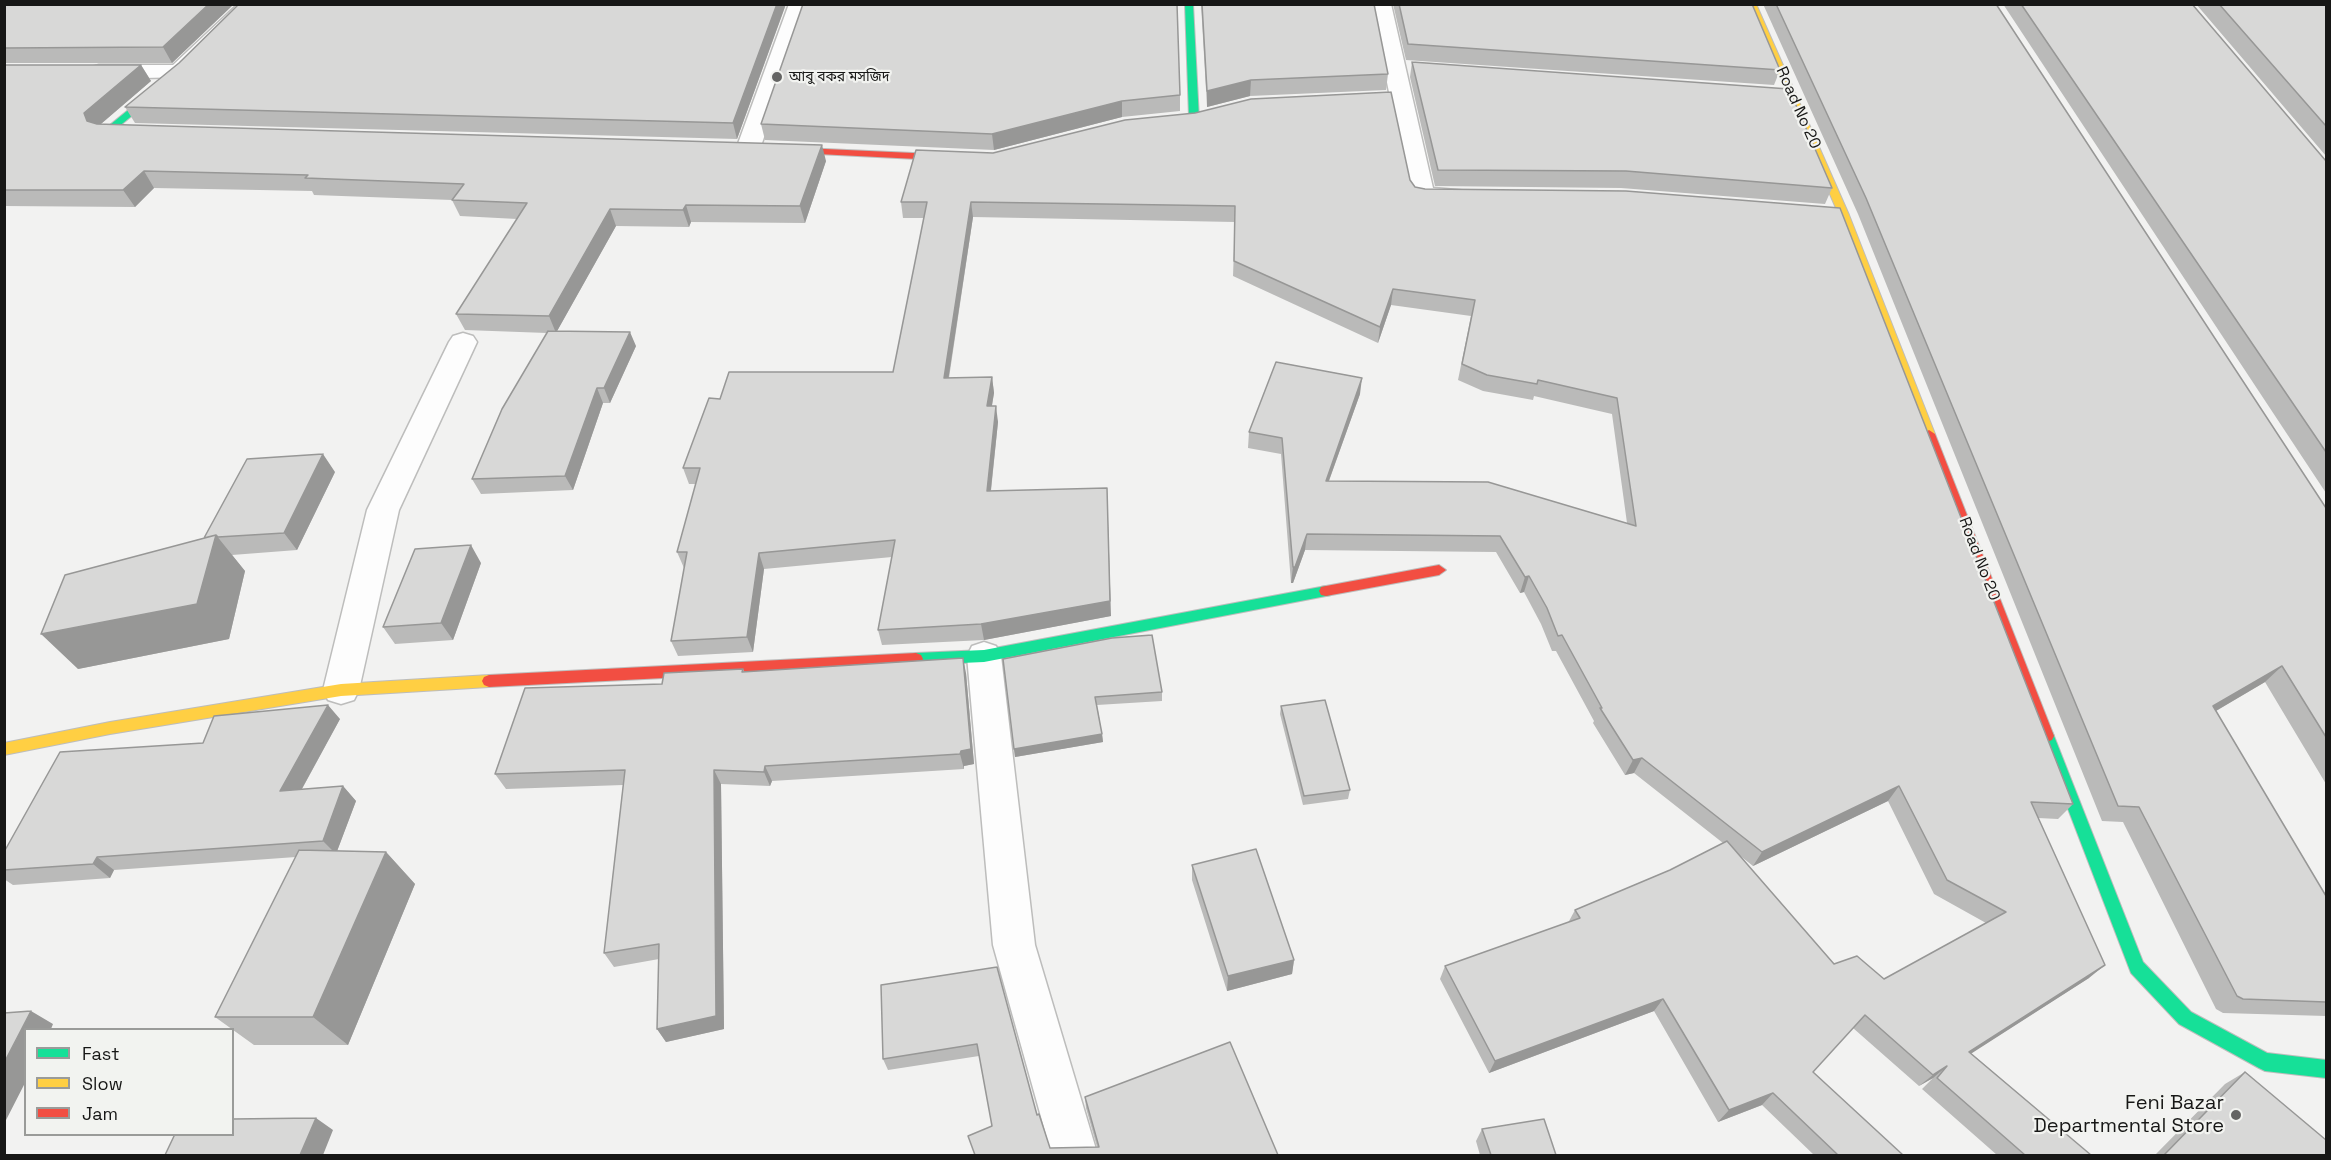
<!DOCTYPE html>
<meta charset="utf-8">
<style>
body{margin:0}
#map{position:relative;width:2331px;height:1160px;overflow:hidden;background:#f2f2f1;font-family:"Space Grotesk",sans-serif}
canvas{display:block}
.frame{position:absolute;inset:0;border:6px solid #171716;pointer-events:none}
.legend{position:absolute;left:24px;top:1028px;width:210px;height:108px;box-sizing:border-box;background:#f2f3f0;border:2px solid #9a9b99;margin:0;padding:8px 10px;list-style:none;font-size:18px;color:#171716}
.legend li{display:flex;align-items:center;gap:12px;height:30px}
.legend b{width:30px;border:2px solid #9a9b99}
</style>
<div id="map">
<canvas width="2331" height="1160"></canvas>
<div class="frame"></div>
<ul class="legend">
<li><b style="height:8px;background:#16e098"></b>Fast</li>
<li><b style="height:8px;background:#ffcf43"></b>Slow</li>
<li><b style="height:8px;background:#f24e42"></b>Jam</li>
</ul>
</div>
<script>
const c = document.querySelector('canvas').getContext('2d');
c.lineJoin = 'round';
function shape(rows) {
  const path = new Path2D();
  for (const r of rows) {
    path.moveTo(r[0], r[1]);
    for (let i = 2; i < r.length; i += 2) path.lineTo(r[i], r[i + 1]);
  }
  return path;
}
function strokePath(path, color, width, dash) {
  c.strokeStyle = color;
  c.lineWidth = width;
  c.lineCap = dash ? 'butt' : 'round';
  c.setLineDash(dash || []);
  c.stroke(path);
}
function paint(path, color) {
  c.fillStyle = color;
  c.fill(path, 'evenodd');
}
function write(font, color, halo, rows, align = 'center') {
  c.font = font + ' "Space Grotesk","Noto Sans Bengali",sans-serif';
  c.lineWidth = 4.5;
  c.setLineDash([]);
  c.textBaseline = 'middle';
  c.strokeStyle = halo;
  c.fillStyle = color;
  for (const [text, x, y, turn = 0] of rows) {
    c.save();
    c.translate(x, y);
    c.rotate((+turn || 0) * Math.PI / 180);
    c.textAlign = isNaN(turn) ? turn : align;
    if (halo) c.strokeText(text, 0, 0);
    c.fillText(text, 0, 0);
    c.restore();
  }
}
const street = shape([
 [238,4,260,4,187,77,99,79,91,77,88,72,91,67,99,65,173,65,238,4],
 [789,4,809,4,760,149,756,154,748,156,740,154,736,149,789,4],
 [1371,4,1391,4,1433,188,1468,191,1471,196,1468,201,1459,203,1422,202,1413,200,1410,195,1371,4],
 [463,333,473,336,477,342,399,510,359,690,354,700,341,704,328,700,323,690,367,510,449,342,453,336,463,333],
 [984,642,996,646,1001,656,1035,945,1098,1156,1052,1156,993,945,967,656,972,646,984,642]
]);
const fast = shape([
 [1185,4,1193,4,1199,119,1194,122,1151,125,1151,121,1154,120,1189,117,1185,4],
 [160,84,168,86,117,128,141,129,144,130,144,134,105,133,105,129,160,84],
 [1326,586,1331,587,1333,591,1331,595,1326,596,984,662,916,665,911,663,909,659,911,655,916,653,984,650,1326,586],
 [2047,730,2052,732,2054,736,2143,962,2191,1012,2267,1053,2326,1060,2326,1078,2265,1071,2259,1068,2179,1024,2131,973,2040,736,2042,732,2047,730]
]);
const slow = shape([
 [1748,4,1756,4,1849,215,1935,434,1933,437,1929,438,1923,434,1839,215,1748,4],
 [489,675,494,677,496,681,494,685,489,687,341,696,110,734,4,755,4,743,110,722,341,684,489,675]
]);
const jam = shape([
 [781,147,957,155,962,158,957,161,778,152,778,148,781,147],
 [1929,430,1935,434,2054,736,2052,740,2047,742,2042,740,2040,736,1923,434,1929,430],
 [1439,565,1446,570,1439,575,1326,596,1321,595,1319,591,1321,587,1326,586,1439,565],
 [916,653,921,655,923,659,921,663,916,665,489,687,484,685,482,681,484,677,489,675,916,653]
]);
strokePath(street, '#bdbdbc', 3);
strokePath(fast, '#bdbdbc', 2);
strokePath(slow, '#bdbdbc', 2);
strokePath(jam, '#bdbdbc', 2);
paint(street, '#fdfdfd');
paint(fast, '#16e098');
paint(slow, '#ffcf43');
paint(jam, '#f24e42');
paint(shape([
 [4,4,234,4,172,63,4,63],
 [239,4,786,4,737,139,135,123,125,107,179,63],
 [1201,4,1374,4,1388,74,1386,90,1250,96,1207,107],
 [1393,4,1752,4,1780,70,1774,85,1406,60],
 [1763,4,1996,4,2326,508,2326,784,2265,682,2216,711,2326,896,2326,1016,2223,1013,2216,1009,2123,822,2102,821,1858,214],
 [2003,4,2192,4,2326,161,2326,493],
 [2196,4,2326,4,2326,156],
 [1412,62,1832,188,1825,204,1621,188,1435,186,1410,77],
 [4,65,141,65,151,81,101,124,826,161,805,223,691,222,689,227,616,226,557,331,636,346,610,403,603,403,573,490,481,494,472,479,547,333,465,330,456,314,517,219,460,216,452,200,314,195,312,191,154,188,135,207,4,206],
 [1180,95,1180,111,1122,117,994,150,765,140,761,124],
 [1410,180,1415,187,2073,804,2058,819,2038,818,2089,978,1971,1053,2091,1155,1997,1155,1922,1089,1933,1078,1919,1086,1853,1028,1813,1072,1903,1155,1814,1155,1762,1105,1718,1122,1654,1011,1489,1073,1440,979,1445,966,1568,923,1575,910,1670,870,1723,843,1634,773,1625,775,1593,723,1594,721,1556,651,1552,651,1541,624,1524,592,1520,593,1496,552,1305,550,1293,583,1291,583,1281,454,1248,448,1249,432,1360,394,1329,481,1627,523,1612,414,1534,396,1533,400,1483,391,1458,380,1471,316,1391,305,1378,343,1233,276,1235,222,973,217,949,378,992,377,994,393,992,406,998,422,991,491,1111,616,984,640,882,645,878,630,892,557,764,569,753,652,678,656,671,641,684,568,677,552,696,484,689,484,683,468,720,399,893,372,924,218,903,218,901,202],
 [1888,801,1934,894,1986,923,1884,979,1834,964,1738,854,1753,866],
 [335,472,297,550,232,555,245,571,229,639,78,669,204,538],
 [481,563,453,640,395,644,383,627],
 [1003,659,1162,692,1162,701,1097,705,1102,734,1103,742,1015,757],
 [743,669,744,671,966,673,974,764,964,766,964,769,772,781,770,786,721,784,724,1029,666,1042,657,1029,659,959,614,967,604,953,623,785,506,789,495,774,662,684],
 [1281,706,1350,790,1348,799,1303,805,1280,714],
 [340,719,302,789,343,786,356,801,337,851,386,852,415,884,348,1045,254,1045,215,1017,296,857,114,870,110,878,13,885,4,879,4,852,203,743],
 [1192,865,1294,960,1292,974,1227,991,1192,880],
 [997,967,1037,1115,1050,1148,1097,1147,1086,1108,1085,1097,1278,1155,975,1155,992,1126,979,1056,888,1070,883,1059],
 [2245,1072,2326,1155,2155,1155,2225,1084],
 [1482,1129,1556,1155,1480,1155,1476,1141]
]), '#babab9');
paint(shape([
 [209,4,234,4,172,63,163,47],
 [777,4,786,4,737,139,733,123],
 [141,65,151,81,95,129,87,121,84,113],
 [1251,80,1250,96,1207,107,1207,91],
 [1122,101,1122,117,994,150,992,134],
 [822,145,826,161,805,223,800,206],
 [144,171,154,188,135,207,123,190],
 [971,202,973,217,946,394,944,378],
 [686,205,691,222,689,227,683,210],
 [610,209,616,226,556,333,549,316],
 [1393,289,1391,305,1378,343,1380,327],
 [630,332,636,346,610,403,604,388],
 [992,377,994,393,989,422,987,406],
 [1362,378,1360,394,1323,497,1326,481],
 [597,388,603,403,573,490,565,476],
 [996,406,998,422,989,507,987,491],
 [323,454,335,472,297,550,284,533],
 [1107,488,1111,616,984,640,981,624],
 [1307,534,1305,550,1293,583,1291,583,1293,567],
 [216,535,245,571,229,639,78,669,41,634],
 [471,545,481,563,453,640,441,623],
 [759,553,764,569,753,652,747,637],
 [1529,576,1524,592,1520,593,1525,577],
 [963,658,966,673,974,764,964,766,964,769,960,754],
 [2282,666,2265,682,2197,722,2213,706],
 [328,705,340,719,293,805,280,791],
 [1102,734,1103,742,1015,757,1014,749],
 [1642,758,1634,773,1625,775,1633,760],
 [765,766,772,781,770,786,764,772],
 [714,770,721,784,724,1029,666,1042,657,1029],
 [343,786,356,801,336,854,323,841],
 [1899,786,1888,801,1753,866,1762,852],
 [386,852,415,884,348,1045,313,1017],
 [97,857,114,870,110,878,93,864],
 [1294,960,1292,974,1227,991,1228,976],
 [2105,965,2089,978,1955,1064,1969,1052],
 [1663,999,1654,1011,1489,1073,1495,1061],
 [31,1011,53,1024,51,1029,26,1029,26,1081,4,1124,4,1063],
 [1947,1066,1933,1078,1919,1086,1933,1075],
 [1773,1093,1762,1105,1718,1122,1729,1110],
 [316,1118,333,1130,323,1155,300,1155]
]), '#979796');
const building = shape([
 [4,4,209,4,163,47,4,48,4,4],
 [239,4,777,4,733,123,125,107,179,63,239,4],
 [803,4,1177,4,1180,95,1122,101,992,134,761,124,803,4],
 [1202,4,1374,4,1388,74,1251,80,1207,91,1202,4],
 [1399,4,1752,4,1780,70,1408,44,1399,4],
 [1776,4,1996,4,2326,508,2326,737,2282,666,2213,706,2326,896,2326,1002,2243,999,2237,996,2139,807,2118,806,1866,198,1776,4],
 [2021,4,2192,4,2326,161,2326,452,2021,4],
 [2219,4,2326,4,2326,126,2219,4],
 [1412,62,1789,89,1832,188,1626,171,1438,170,1412,62],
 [4,65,141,65,84,113,87,121,97,124,822,145,800,206,686,205,683,210,610,209,549,316,456,314,527,203,452,200,464,184,305,178,308,175,144,171,123,190,4,190,4,65],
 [1391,92,1410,180,1415,187,1425,189,1626,191,1840,208,2073,804,2031,802,2105,965,1969,1052,2091,1155,2025,1155,1937,1078,1947,1066,1933,1075,1865,1015,1813,1072,1903,1155,1838,1155,1773,1093,1729,1110,1663,999,1495,1061,1445,966,1580,918,1575,910,1670,870,1727,841,1834,964,1857,956,1884,979,2006,912,1947,880,1899,786,1762,852,1642,758,1633,760,1600,708,1602,708,1562,635,1558,636,1547,608,1529,576,1525,577,1500,536,1307,534,1295,567,1293,567,1282,438,1249,432,1276,362,1362,378,1326,481,1488,482,1636,526,1617,398,1538,380,1537,384,1487,375,1462,364,1475,300,1393,289,1380,327,1234,261,1235,206,971,202,944,378,992,377,987,406,996,406,987,491,1107,488,1110,601,981,624,878,630,895,540,759,553,747,637,671,641,687,552,677,552,700,468,683,468,709,398,720,399,729,372,893,372,927,202,901,202,916,150,993,153,1125,120,1195,113,1251,99,1391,92],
 [548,331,630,332,604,388,597,388,565,476,472,479,502,409,548,331],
 [323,454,284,533,218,537,216,535,204,538,247,459,323,454],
 [216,535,197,604,41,634,65,575,216,535],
 [471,545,441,623,383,627,415,549,471,545],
 [1152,635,1162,692,1095,697,1102,734,1014,749,1003,659,1112,638,1152,635],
 [963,658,971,749,961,751,960,754,765,766,764,772,714,770,716,1016,657,1029,659,944,604,953,625,770,495,774,525,688,662,684,664,673,743,669,742,672,963,658],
 [1325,700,1350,790,1304,796,1281,706,1325,700],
 [328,705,280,791,343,786,323,841,97,857,93,864,4,870,4,852,60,752,203,743,214,716,328,705],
 [1256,849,1294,960,1228,976,1192,865,1256,849],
 [299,850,386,852,313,1017,215,1017,299,850],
 [997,967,1037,1115,1039,1114,1050,1148,1099,1147,1085,1097,1230,1042,1278,1155,975,1155,968,1136,992,1126,977,1044,883,1059,881,985,997,967],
 [31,1011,4,1063,4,1013,31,1011],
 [2245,1072,2326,1140,2326,1155,2164,1155,2245,1072],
 [316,1118,300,1155,165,1155,175,1134,232,1134,232,1119,316,1118],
 [1544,1119,1556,1155,1491,1155,1482,1129,1544,1119]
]);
paint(building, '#d8d8d7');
strokePath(building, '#979796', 1.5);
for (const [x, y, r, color] of [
 [777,77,6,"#646463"],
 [2236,1115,6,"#646463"]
]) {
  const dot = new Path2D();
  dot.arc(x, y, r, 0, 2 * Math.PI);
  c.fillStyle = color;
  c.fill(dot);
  strokePath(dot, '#f2f3f0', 2);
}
write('14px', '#171716', '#f2f3f0', [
 ["আবু বকর মসজিদ",789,77]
], 'left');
write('16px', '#171716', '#f2f3f0', [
 ["Road No 20",1798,108,66],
 ["Road No 20",1979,559,69]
]);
write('20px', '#171716', '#f2f3f0', [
 ["Feni Bazar",2224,1104],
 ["Departmental Store",2224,1127]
], 'right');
</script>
